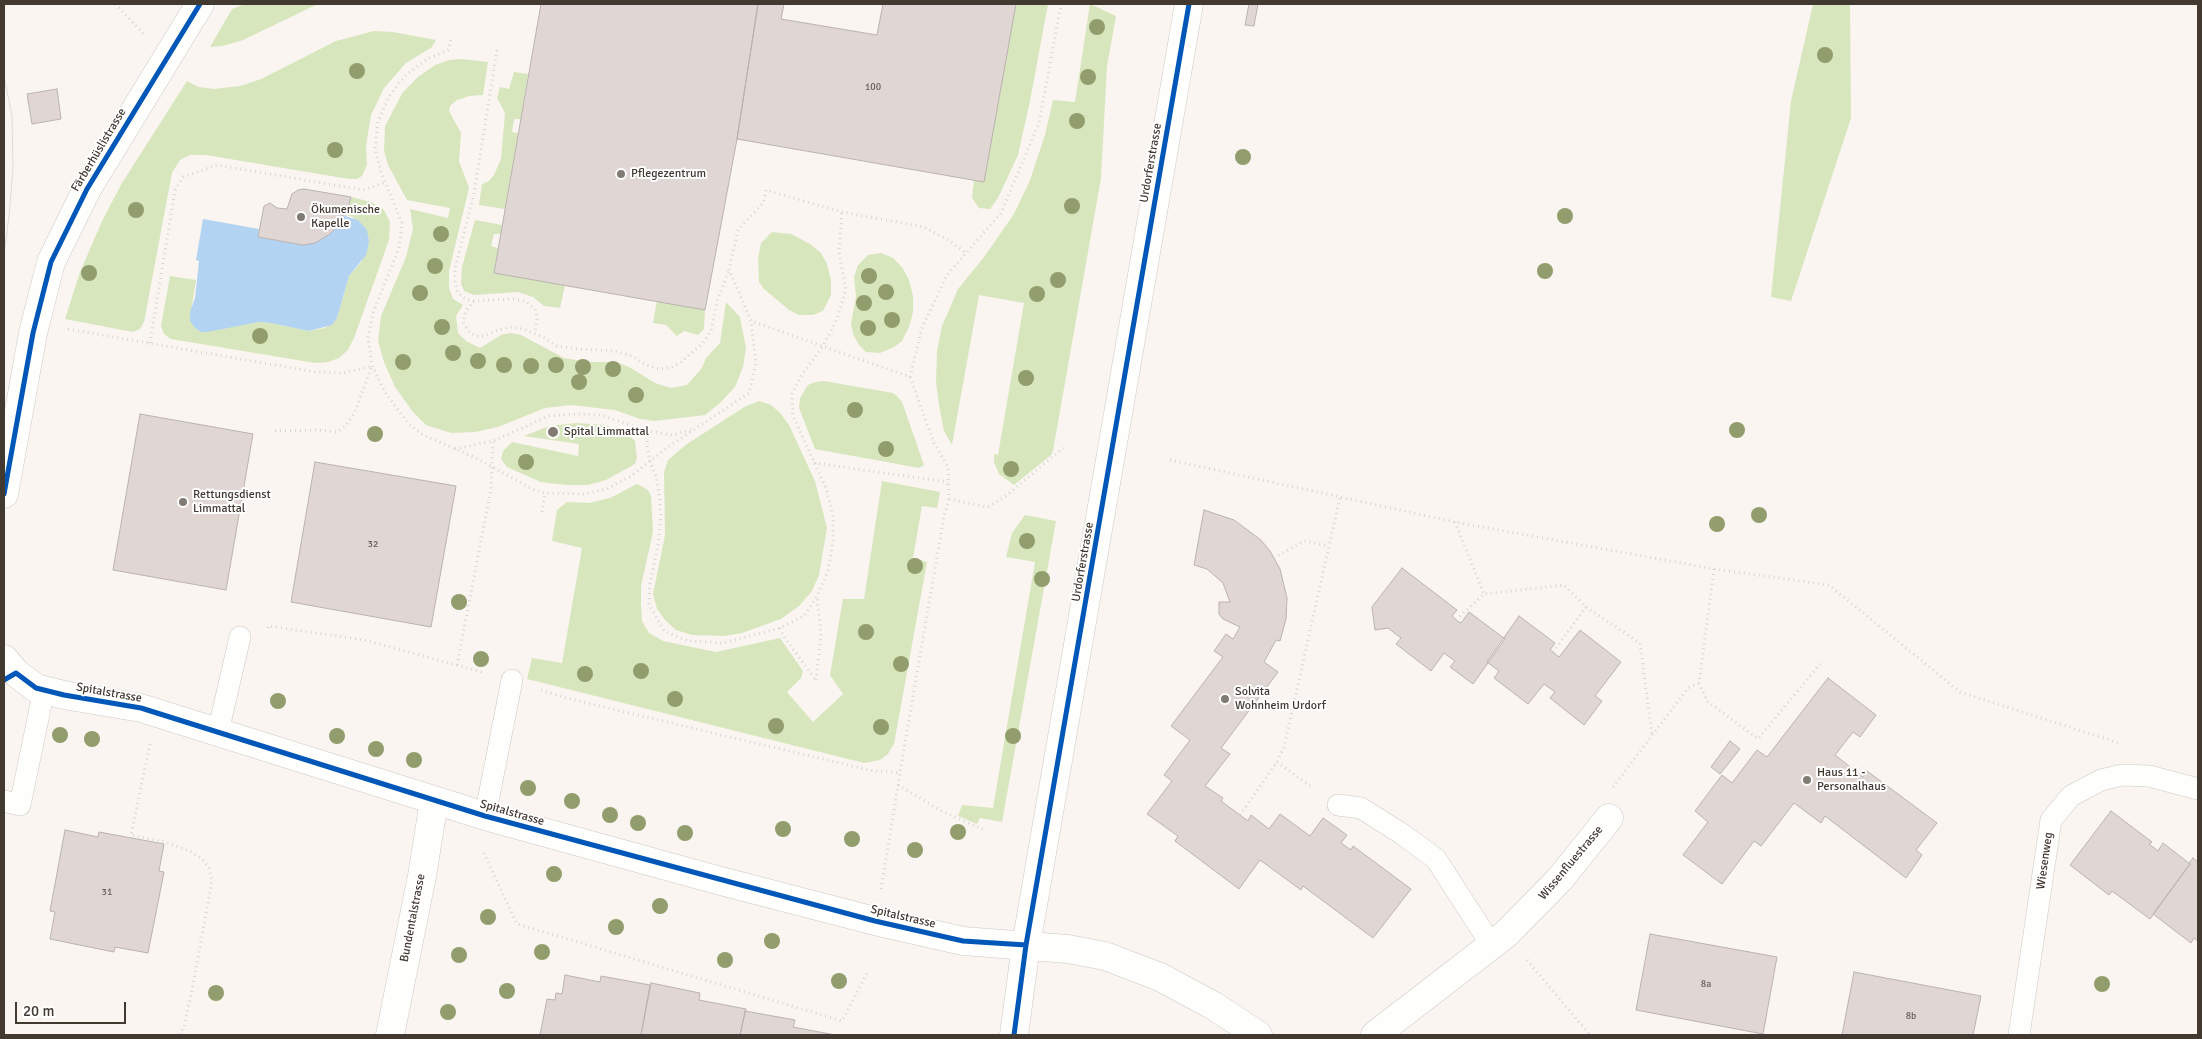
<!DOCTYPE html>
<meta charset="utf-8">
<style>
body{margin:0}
#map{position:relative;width:2202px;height:1039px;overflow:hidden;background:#faf5f0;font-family:Signika,sans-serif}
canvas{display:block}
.frame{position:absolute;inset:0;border:5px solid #423931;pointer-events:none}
.scale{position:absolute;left:15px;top:1002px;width:111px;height:22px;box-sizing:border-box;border:2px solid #423931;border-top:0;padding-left:6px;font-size:15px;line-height:18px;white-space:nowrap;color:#423931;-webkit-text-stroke:4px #fff;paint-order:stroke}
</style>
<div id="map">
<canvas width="2202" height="1039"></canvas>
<div class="frame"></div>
<div class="scale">20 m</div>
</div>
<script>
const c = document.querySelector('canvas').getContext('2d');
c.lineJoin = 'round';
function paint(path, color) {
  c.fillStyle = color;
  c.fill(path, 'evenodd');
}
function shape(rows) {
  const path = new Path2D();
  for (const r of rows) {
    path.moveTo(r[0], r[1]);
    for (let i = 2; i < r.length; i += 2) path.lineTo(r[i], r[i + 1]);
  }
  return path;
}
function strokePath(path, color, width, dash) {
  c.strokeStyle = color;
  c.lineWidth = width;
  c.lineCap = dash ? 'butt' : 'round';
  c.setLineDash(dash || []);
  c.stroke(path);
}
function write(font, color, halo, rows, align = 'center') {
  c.font = font + ' Signika,sans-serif';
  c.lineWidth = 4;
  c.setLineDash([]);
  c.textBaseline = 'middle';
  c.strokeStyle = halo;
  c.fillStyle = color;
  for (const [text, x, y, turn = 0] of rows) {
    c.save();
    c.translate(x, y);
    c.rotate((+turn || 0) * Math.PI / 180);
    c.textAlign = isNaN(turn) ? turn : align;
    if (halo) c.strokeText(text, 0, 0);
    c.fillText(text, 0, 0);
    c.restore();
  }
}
paint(shape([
 [245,4,318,4,243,40,223,46,210,47,232,9],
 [1011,4,1048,4,1030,101,1018,155,998,198,990,209,979,208,972,198,974,180],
 [1090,4,1116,16,1107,66,1101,178,1053,451,1051,455,1014,485,999,474,994,462,994,454,998,455,1024,303,979,295,952,445,944,431,939,405,936,382,937,351,942,326,958,289,984,257,1014,214,1030,180,1045,135,1053,100,1075,102],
 [1813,4,1850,4,1851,118,1791,301,1771,297,1791,101],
 [374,31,393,32,436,40,432,47,406,63,384,88,371,115,366,146,367,165,362,176,357,179,349,179,206,155,190,155,180,160,172,173,144,322,140,329,133,332,65,319,80,272,103,219,122,183,187,81,199,87,214,89,240,86,261,79,336,41],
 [462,59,488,62,483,95,469,96,457,100,450,106,449,111,461,133,459,161,469,188,449,271,449,288,453,299,463,305,456,316,458,333,466,341,480,348,501,335,510,333,521,335,564,358,588,362,616,362,631,368,655,383,671,388,687,385,702,368,706,358,720,343,726,302,740,317,746,348,743,367,735,387,720,403,705,415,655,421,640,419,615,410,571,405,545,408,498,427,475,432,451,433,426,425,413,412,395,387,384,362,378,341,381,316,406,257,413,229,410,209,448,218,450,208,407,200,388,165,384,150,385,126,403,92,418,77,435,65,449,60],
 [514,72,528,74,521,119,514,119,512,132,518,133,505,209,479,205,482,184,489,181,494,175,501,159,505,113,497,98,500,87,509,89],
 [351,197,371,202,384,210,390,222,389,240,354,338,348,350,339,358,328,362,315,363,171,339,164,334,161,326,170,276,196,280,190,319,195,328,201,332,259,322,271,323,309,331,325,328,337,318,349,276,362,261,353,217,346,215],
 [475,220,502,225,501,234,494,234,491,246,498,248,494,273,565,285,560,308,544,306,533,297,518,292,474,295,464,291,461,284,462,267],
 [772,232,791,234,810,244,821,253,827,264,831,280,831,295,823,311,813,315,799,315,789,310,764,289,759,282,758,258,761,243],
 [881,253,893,258,902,267,909,280,913,296,913,312,909,327,902,341,894,347,880,353,866,352,859,345,853,334,851,323,856,297,854,277,858,265,868,255],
 [657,301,705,310,704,329,698,335,684,331,677,336,666,325,653,323],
 [824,381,893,393,897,396,902,402,924,465,919,468,815,449,799,408,800,398,808,385,815,382],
 [759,401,771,405,780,413,789,425,815,481,827,528,819,575,812,591,799,606,781,619,742,633,724,636,692,635,676,630,665,620,657,609,653,594,665,535,664,472,668,460,687,444,746,406],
 [577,423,605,425,627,434,635,441,637,458,635,464,606,480,588,485,566,485,541,482,507,467,501,459,503,451,512,442,578,456,579,444,524,436,549,426],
 [882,481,940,492,937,508,922,506,913,558,927,562,894,744,888,754,880,760,864,763,527,679,532,658,562,663,582,548,552,541,557,510,567,502,589,503,610,498,637,484,648,490,651,496,653,532,641,586,641,605,642,621,649,633,663,641,716,652,780,638,803,671,801,678,787,692,813,722,843,694,830,675,843,599,864,599],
 [1025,515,1056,521,1002,822,980,818,977,824,958,816,962,805,993,808,1035,562,1006,557,1012,533]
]), '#d8e6be');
paint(shape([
 [342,215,358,220,367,230,369,242,366,255,349,276,337,318,332,325,309,331,271,323,259,322,207,332,201,332,195,328,190,321,190,312,195,298,199,261,196,260,203,219,259,229,258,237,303,245,315,243,330,234,338,225]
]), '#b3d3f2');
const building = shape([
 [541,4,758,4,737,139,705,310,494,273,541,4],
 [758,4,784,4,781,19,877,35,883,4,1016,4,984,182,737,139,758,4],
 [1249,4,1258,4,1254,26,1245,25,1249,4],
 [57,89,61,119,32,124,27,94,57,89],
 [304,189,351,197,346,215,342,215,337,225,330,234,315,243,303,245,258,237,264,206,270,203,277,208,287,209,292,194,298,190,304,189],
 [140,414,253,434,226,590,113,570,140,414],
 [315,462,456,486,431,627,291,602,315,462],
 [1204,510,1234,520,1261,540,1270,551,1280,569,1287,598,1286,619,1280,641,1276,640,1264,662,1278,672,1221,748,1230,754,1205,786,1223,798,1221,801,1248,821,1251,815,1269,829,1280,814,1310,836,1323,818,1347,835,1341,843,1351,850,1353,846,1411,889,1373,938,1303,886,1301,890,1260,860,1239,889,1175,841,1178,836,1147,814,1172,781,1164,775,1190,740,1171,726,1223,657,1214,651,1226,634,1233,639,1240,627,1223,619,1219,614,1219,602,1230,602,1223,583,1207,569,1194,565,1204,510],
 [1402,568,1457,610,1452,616,1456,620,1461,623,1469,612,1505,639,1473,684,1450,667,1455,661,1444,653,1431,671,1396,644,1401,638,1388,628,1375,630,1372,607,1402,568],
 [1519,616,1555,643,1550,650,1559,657,1580,630,1621,662,1595,696,1602,701,1584,725,1550,698,1555,692,1544,684,1528,704,1494,678,1499,671,1487,662,1519,616],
 [1828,678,1876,715,1860,737,1853,732,1835,755,1863,777,1867,771,1937,823,1916,850,1922,855,1906,878,1825,816,1821,823,1794,803,1761,846,1754,841,1722,884,1683,855,1708,822,1695,811,1722,775,1732,783,1757,750,1767,757,1828,678],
 [1730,741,1740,749,1720,774,1711,767,1730,741],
 [2111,811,2152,842,2149,844,2158,851,2163,843,2190,864,2150,919,2112,891,2109,895,2070,865,2111,811],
 [65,830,98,837,99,832,164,844,159,871,164,872,148,953,115,947,114,952,50,939,55,912,50,911,65,830],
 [2193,858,2198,862,2198,941,2194,938,2191,943,2153,914,2190,864,2189,863,2193,858],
 [1650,934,1777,957,1763,1034,1636,1010,1650,934],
 [1854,972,1981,996,1973,1035,1842,1035,1854,972],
 [565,975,600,982,601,976,650,985,641,1035,540,1035,547,999,555,1000,556,993,562,994,565,975],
 [651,983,700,993,699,1000,746,1009,740,1035,641,1035,651,983],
 [745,1011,795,1020,793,1027,835,1035,740,1035,745,1011]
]);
paint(building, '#e0d7d4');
strokePath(building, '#bab2b0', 1);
const service = shape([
 [218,732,240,637],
 [4,801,20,805,44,690],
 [1338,805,1361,808,1402,834,1436,859,1492,946],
 [485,816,512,680],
 [2019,1035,2051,820,2071,796,2101,780,2122,775,2149,776,2198,789]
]);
const minor = shape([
 [4,494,33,333,51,262,87,189,200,4],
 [4,659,16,673,36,688,64,695,141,708,485,816,717,880,875,921,963,941,1068,949,1105,956,1160,977,1214,1006,1258,1035],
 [390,1035,422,876,434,801],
 [1375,1035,1506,934,1560,879,1609,818]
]);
const secondary = shape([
 [1014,1035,1026,945,1189,4]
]);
strokePath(service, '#cec8c2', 22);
strokePath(minor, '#cec8c2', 29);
strokePath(secondary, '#cec8c2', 29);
strokePath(shape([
 [115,4,144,34],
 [451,40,448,50,427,59,405,76,390,95,378,121,375,148,381,172,402,223,399,248,373,313,368,338,372,366,386,394,408,423,423,435,478,459,532,489,545,493,584,494,607,489,631,476,668,447,749,393,756,363,751,321],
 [497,50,474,193,455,269,455,283,458,293,466,299,474,301,514,299,525,301,535,309,537,319,535,334],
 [474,301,466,311,463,322,468,331,476,336,484,336,495,331,510,327,523,329,543,337,557,346,576,349,614,351,632,356,646,365,660,369,672,367,681,362,703,343,711,331,717,301,729,270],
 [68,329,315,372,343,373,372,366],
 [150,343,175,190,183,177,217,165,363,190,386,182],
 [910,377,922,328,947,275,1001,213,1039,123,1061,4],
 [275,431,319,430,337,432,346,425,354,414,372,366],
 [647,431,647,445,650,462,656,476,659,493,661,517,658,545,650,584,649,604,664,631,688,641,723,643,780,628,804,616,817,596,828,571,833,541,833,515,826,488,793,416,792,394,803,373,823,346,837,319,846,290,839,253,842,212],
 [455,449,493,441,549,416,578,414,601,415,647,431,672,435,693,429],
 [1170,460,1455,522,1714,569,1829,585,1960,692,2119,743],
 [814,463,948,482],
 [949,499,988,507,1006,496,1063,448],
 [542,512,545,493],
 [1455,522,1484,594],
 [1274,558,1304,541,1329,546],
 [1714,569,1699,683,1707,701,1758,739,1820,664],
 [1456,620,1484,594,1564,585,1586,607,1640,643,1652,735],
 [268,628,268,626,364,640,482,672],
 [780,628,784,637,815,679],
 [1553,652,1586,607],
 [457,665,491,489,493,441],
 [816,680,821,634,817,596],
 [541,690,566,698,869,770,901,773],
 [150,744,131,835,165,842,190,851,202,859,209,868,212,881,192,990,184,1027,179,1035],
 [1277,762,1313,788],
 [898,785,940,810,984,830],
 [1613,787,1688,688,1699,683],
 [1240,815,1277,762,1284,747,1340,497],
 [484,853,517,924,842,1021,868,971],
 [881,889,905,743,944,516,949,499,948,467,934,443,910,377,751,321,729,269,738,230,763,203,766,190,842,212,924,227,948,240,966,253],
 [1527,960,1590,1035]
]), '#d7d5d3', 3, [1, 4]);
strokePath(service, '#fefefd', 21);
strokePath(minor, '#fefefd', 28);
strokePath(secondary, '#fefefd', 28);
strokePath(shape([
 [4,76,12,116,13,170,9,216,4,255]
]), '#dedcda', 1);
strokePath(shape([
 [4,494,33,333,51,262,87,189,200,4],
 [4,680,16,673,36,688,64,695,141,708,485,816,875,921,963,941,1026,945],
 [1014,1035,1026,945,1189,4]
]), '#0057b8', 5);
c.fillStyle = '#919d6c';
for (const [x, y] of [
 [1097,27],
 [1825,55],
 [357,71],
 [1088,77],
 [1077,121],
 [335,150],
 [1243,157],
 [1072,206],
 [136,210],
 [1565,216],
 [441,234],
 [435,266],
 [1545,271],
 [89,273],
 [869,276],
 [1058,280],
 [886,292],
 [420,293],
 [1037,294],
 [864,303],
 [892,320],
 [442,327],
 [868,328],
 [260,336],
 [453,353],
 [478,361],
 [403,362],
 [504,365],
 [556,365],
 [531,366],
 [583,367],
 [613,369],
 [1026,378],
 [579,382],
 [636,395],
 [855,410],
 [1737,430],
 [375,434],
 [886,449],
 [526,462],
 [1011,469],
 [1759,515],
 [1717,524],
 [1027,541],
 [915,566],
 [1042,579],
 [459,602],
 [866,632],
 [481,659],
 [901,664],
 [641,671],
 [585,674],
 [675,699],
 [278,701],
 [776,726],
 [881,727],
 [60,735],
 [337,736],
 [1013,736],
 [92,739],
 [376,749],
 [414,760],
 [528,788],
 [572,801],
 [610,815],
 [638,823],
 [783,829],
 [958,832],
 [685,833],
 [852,839],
 [915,850],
 [554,874],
 [660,906],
 [488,917],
 [616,927],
 [772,941],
 [542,952],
 [459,955],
 [725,960],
 [839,981],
 [2102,984],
 [507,991],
 [216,993],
 [448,1012]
]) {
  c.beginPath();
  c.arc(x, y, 8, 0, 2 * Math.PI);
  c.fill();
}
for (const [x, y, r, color] of [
 [621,174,5,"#827b74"],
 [301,217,5,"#827b74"],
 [553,432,6,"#827b74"],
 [183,502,5,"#827b74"],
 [1225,699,5,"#827b74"],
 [1807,780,5,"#827b74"]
]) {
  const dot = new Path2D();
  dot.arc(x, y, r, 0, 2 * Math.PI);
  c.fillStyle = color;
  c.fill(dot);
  strokePath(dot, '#fff', 2);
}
write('10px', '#6a605a', null, [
 ["100",873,87],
 ["32",373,544],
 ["31",107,892],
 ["8a",1706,984],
 ["8b",1911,1016]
]);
write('12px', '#423931', '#fff', [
 ["Färberhüslistrasse",99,150,-59],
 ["Urdorferstrasse",1151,163,-80],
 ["Urdorferstrasse",1083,562,-80],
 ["Spitalstrasse",109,693,10],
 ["Spitalstrasse",512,813,16],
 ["Wiesenweg",2045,861,-82],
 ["Wissenfluestrasse",1571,863,-50],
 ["Spitalstrasse",903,917,13],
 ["Bundentalstrasse",413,918,-79]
]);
write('12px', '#423931', '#fff', [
 ["Pflegezentrum",631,174],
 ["Ökumenische",311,210],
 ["Kapelle",311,224],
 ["Spital Limmattal",564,432],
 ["Rettungsdienst",193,495],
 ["Limmattal",193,509],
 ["Solvita",1235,692],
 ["Wohnheim Urdorf",1235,706],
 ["Haus 11 -",1817,773],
 ["Personalhaus",1817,787]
], 'left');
</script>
